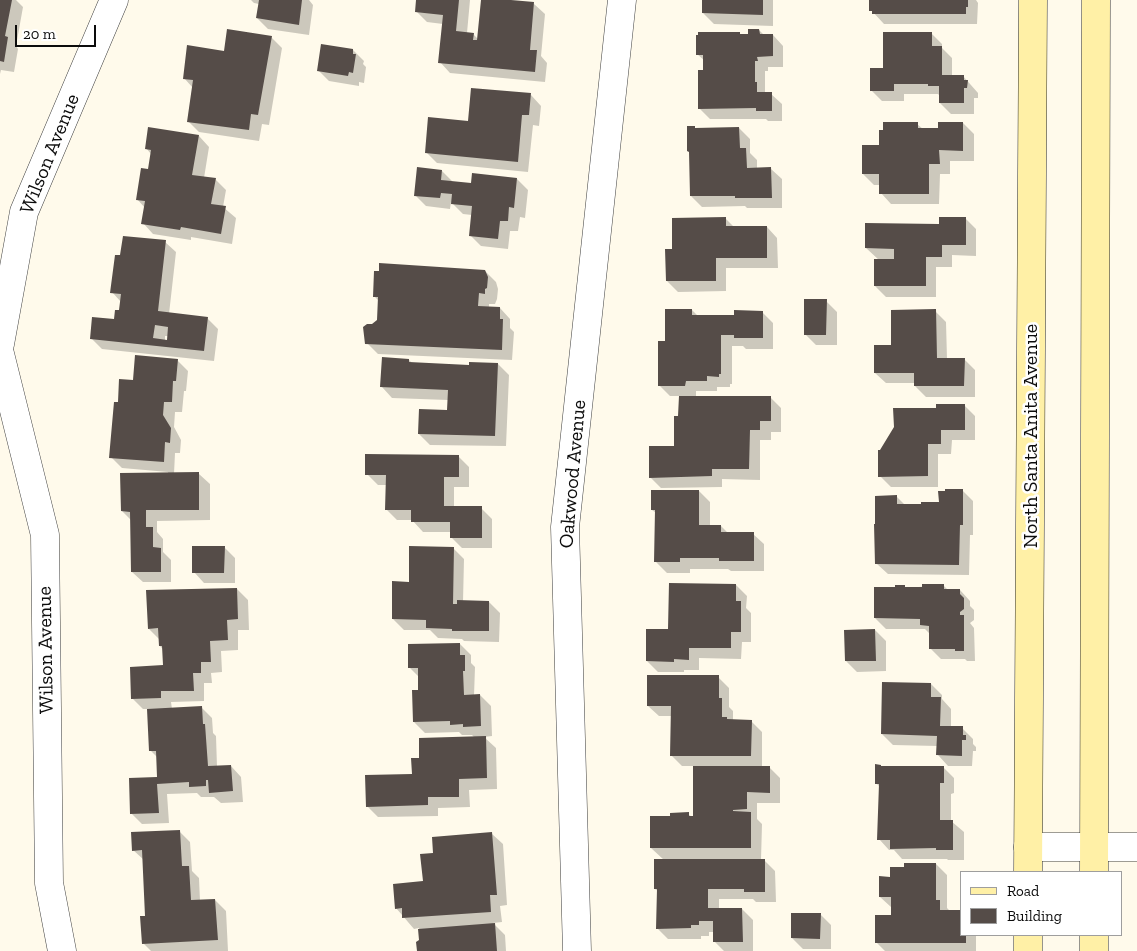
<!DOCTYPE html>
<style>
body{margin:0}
#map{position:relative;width:1137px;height:951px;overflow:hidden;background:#fffaeb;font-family:"Zilla Slab",serif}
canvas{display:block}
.legend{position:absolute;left:960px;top:871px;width:162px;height:65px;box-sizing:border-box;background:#fff;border:1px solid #9e9e9e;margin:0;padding:6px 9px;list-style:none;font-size:15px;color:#0c0c0c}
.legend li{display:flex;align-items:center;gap:10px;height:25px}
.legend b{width:25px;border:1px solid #9e9e9e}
.scale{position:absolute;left:15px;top:25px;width:81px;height:22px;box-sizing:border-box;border:2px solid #0c0c0c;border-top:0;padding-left:6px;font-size:15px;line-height:18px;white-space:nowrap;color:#0c0c0c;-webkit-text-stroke:4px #fff;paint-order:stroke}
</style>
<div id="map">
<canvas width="1137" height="951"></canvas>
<ul class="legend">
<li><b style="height:6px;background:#fff0a6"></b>Road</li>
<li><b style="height:14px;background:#554c48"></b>Building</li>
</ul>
<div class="scale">20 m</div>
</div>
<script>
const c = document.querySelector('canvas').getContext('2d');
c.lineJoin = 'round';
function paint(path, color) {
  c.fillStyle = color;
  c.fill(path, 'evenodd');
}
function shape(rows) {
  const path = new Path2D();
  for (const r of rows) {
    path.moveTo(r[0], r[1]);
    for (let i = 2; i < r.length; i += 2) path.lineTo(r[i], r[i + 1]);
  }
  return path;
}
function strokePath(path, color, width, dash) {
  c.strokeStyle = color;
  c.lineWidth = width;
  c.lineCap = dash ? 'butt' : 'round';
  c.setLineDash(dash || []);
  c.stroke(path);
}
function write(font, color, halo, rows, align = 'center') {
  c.font = font + ' "Zilla Slab",serif';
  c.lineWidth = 5;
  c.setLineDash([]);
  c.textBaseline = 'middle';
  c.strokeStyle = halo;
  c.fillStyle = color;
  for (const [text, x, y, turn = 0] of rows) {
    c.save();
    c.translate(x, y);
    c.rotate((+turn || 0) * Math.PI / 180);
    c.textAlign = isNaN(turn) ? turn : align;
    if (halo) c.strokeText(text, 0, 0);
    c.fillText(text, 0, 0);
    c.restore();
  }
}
paint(shape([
 [0,0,16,0,23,7,16,46,18,49,14,72,1,70,0,74],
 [251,0,309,0,313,5,309,35,268,29,257,18,259,4,254,3],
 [417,0,470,0,467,33,473,34,478,39,482,0,534,4,545,14,541,56,547,63,545,82,450,73,440,62,443,24,427,22,416,11],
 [703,0,773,0,773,26,714,24,703,13],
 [871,0,976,0,978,3,977,24,884,24,871,10],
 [759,30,764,35,773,35,783,46,783,67,768,67,768,71,765,71,765,92,771,94,782,104,782,121,768,121,766,119,710,119,699,108,705,61,697,54,739,33,742,35,749,35],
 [931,33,942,44,942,48,952,58,952,76,963,76,978,93,978,98,974,98,974,114,951,114,940,103,940,96,938,94,904,94,904,101,882,101,871,90,884,69],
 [271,37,282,48,269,125,262,124,259,141,199,132,188,121,193,88,184,78],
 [353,50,364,61,363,64,366,67,364,83,359,82,359,86,329,81,318,70],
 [531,95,541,106,539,126,533,125,528,172,437,163,426,152,469,122],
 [963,123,974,134,974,161,950,161,950,174,940,174,939,204,891,204,881,193,881,185,874,185,863,174,880,147,917,124,923,129,940,129],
 [694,127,696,129,739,128,750,139,750,153,757,160,757,169,771,169,782,179,782,208,747,208,745,206,702,207,691,196],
 [199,136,209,147,204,178,215,179,226,190,223,207,236,218,232,244,191,237,191,240,153,234,143,223,145,208,137,199,149,171,151,154,146,148],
 [442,171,453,182,472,185,517,179,528,190,525,218,520,217,518,231,510,231,508,249,481,246,470,235,472,215,463,214,451,202,450,209,426,206,415,195],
 [965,218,976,229,976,256,952,255,952,267,936,267,936,297,886,297,875,286,879,260,866,248],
 [726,219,734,227,767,227,777,238,778,268,726,268,726,291,678,292,667,281,673,250],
 [165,242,176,252,169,314,207,318,218,329,214,361,102,349,91,338,115,321,120,312,121,302,112,292,122,257],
 [165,336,168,336,168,341,165,341],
 [485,271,496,282,498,289,497,299,495,304,489,304,489,308,500,308,510,319,510,328,514,332,512,360,378,354,367,343,373,325,378,321,379,301,374,296],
 [826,301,837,312,837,345,816,345,805,334],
 [692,310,698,316,735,317,762,312,773,323,773,349,746,349,743,346,732,346,732,384,730,384,730,387,717,387,717,391,696,391,696,397,770,397,781,408,781,432,771,432,771,440,760,440,760,480,722,479,722,487,661,488,650,477,675,448,679,418,680,396,670,396,659,385,666,342],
 [935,311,946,322,947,359,964,359,975,370,975,397,926,397,915,386,915,383,886,383,875,373,893,346],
 [177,360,188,371,186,391,184,391,182,412,175,412,174,427,181,440,180,453,175,453,174,474,199,474,210,484,210,520,157,521,157,532,163,539,163,552,171,560,171,582,143,582,132,572,132,521,122,511,168,474,168,472,122,468,111,457,119,404,134,381],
 [409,360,412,363,470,366,498,364,509,375,506,446,430,445,419,434,448,411,448,400,392,398,382,387],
 [964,405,975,416,975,440,952,440,951,454,938,454,938,487,891,487,880,476,937,409],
 [458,456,469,467,469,487,454,487,454,507,481,508,492,519,492,548,462,548,451,537,451,532,423,532,412,520,397,520,386,509,387,485,378,485,367,474],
 [962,490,973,501,973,535,970,535,969,575,888,574,877,564,897,497,905,505,940,503],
 [699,491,710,502,710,526,721,526,728,533,753,534,764,544,764,571,731,571,728,569,690,569,690,573,667,573,656,562,656,513,652,510],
 [224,547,235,558,235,583,204,583,194,572],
 [453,548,464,559,463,602,489,602,500,613,499,642,464,641,462,639,438,638,430,630,404,630,393,619,410,583],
 [736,585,747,596,746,608,751,613,751,642,742,642,741,659,699,658,699,670,684,670,684,672,658,672,647,661,669,630],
 [943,585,948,590,960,590,970,601,970,606,974,610,974,620,970,623,974,628,975,661,967,661,965,659,941,659,930,648,930,634,925,629,886,629,875,618,906,588],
 [237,589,248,600,249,630,238,630,238,650,221,651,222,672,211,673,212,683,204,683,204,701,171,702,172,709,201,707,212,718,213,733,216,736,217,767,231,766,241,777,243,802,221,803,214,797,201,797,197,793,167,794,169,823,142,824,131,813,159,778,158,758,150,750,148,709,143,709,132,698,164,666,163,649,160,646,160,640,149,629],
 [875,630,886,641,886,671,857,672,846,661],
 [460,644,471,655,471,663,475,667,474,696,480,695,491,706,492,736,484,737,496,748,497,789,469,790,470,807,438,808,438,816,378,817,367,806,413,775,421,760,475,738,472,735,462,735,459,732,425,733,414,722,420,691,419,677,410,668],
 [718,677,729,688,729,707,733,711,733,720,751,721,762,732,762,767,769,767,780,778,780,803,757,803,757,819,762,824,761,860,764,860,775,871,776,902,756,902,753,899,719,899,719,909,742,909,753,920,753,951,724,951,714,941,714,932,709,932,709,936,701,936,701,939,668,939,657,928,658,891,655,889,664,860,651,848,671,817,688,814,692,817,695,817,695,766,682,766,671,755,672,716,659,716,648,706],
 [931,684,942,695,942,699,951,709,951,727,962,728,973,739,973,744,976,747,976,751,973,751,972,766,948,766,938,755,938,746,893,745,882,734],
 [881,766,883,768,943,767,954,778,954,793,951,794,951,821,964,832,964,860,948,860,947,859,902,859,894,850,889,850,879,839,880,787,876,783],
 [179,831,190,842,192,871,199,878,200,901,215,900,226,911,228,951,151,951,143,943,146,917,144,860,133,850],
 [492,834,503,844,507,905,500,906,502,922,493,923,505,935,506,951,418,951,421,941,419,928,414,929,396,908,424,883,435,854],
 [936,864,947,875,947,908,950,911,961,935,976,935,976,951,885,951,876,942,893,916,891,907,880,897,891,878],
 [820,914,831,925,831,949,803,949,792,938]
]), '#0003');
paint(shape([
 [0,0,12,0,5,36,8,37,4,62,0,61],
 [259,0,302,0,299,25,256,18],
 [416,0,459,0,456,31,474,33,473,40,477,40,481,0,511,0,534,2,530,50,537,50,535,72,438,63,443,15,415,12],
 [702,0,763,0,763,15,702,13],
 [869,0,968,0,968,7,966,7,966,14,872,14,872,11,869,11],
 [227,29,272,36,258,115,251,114,249,130,187,122,193,80,183,79,187,45,224,51],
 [748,29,759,29,760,34,773,34,773,56,757,57,758,61,755,61,755,82,757,82,757,92,772,92,772,111,756,111,756,108,698,109,698,70,703,70,703,55,696,55,696,35,698,35,698,32,740,32,740,34,748,34],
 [883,32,932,32,932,46,942,46,942,75,964,75,964,80,968,80,967,88,964,88,964,103,939,103,939,86,928,86,928,84,894,84,894,91,870,91,870,68,883,68],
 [321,44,353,49,353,54,356,54,353,73,349,72,348,76,317,71],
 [471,88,531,93,529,115,522,115,518,162,425,153,428,117,468,121],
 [883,122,918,122,918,128,938,128,938,122,963,122,963,151,939,150,940,164,929,164,929,194,879,194,879,174,862,174,862,145,879,145,879,130,883,130],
 [687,126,695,126,695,128,739,127,740,148,746,148,747,168,771,167,772,198,735,198,735,196,690,196,689,152,687,151],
 [148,127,199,135,192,175,216,178,211,204,226,206,221,234,181,227,180,230,141,224,145,201,136,200,141,168,148,169,151,150,145,149],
 [417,167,442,170,441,180,471,183,472,173,517,178,514,208,509,207,508,221,500,221,498,239,469,236,472,206,451,204,452,194,441,193,440,198,414,196],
 [726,217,726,226,767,226,767,258,716,258,716,281,666,281,665,249,672,249,672,218],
 [939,217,966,217,966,245,942,245,942,257,926,257,926,286,874,286,874,259,894,259,894,249,865,248,865,223,939,224],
 [123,236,166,240,158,311,208,317,204,351,90,339,92,317,114,319,115,310,119,310,121,294,110,293,115,255,120,255],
 [155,325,168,327,167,340,153,338],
 [379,263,485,270,488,277,487,288,485,289,485,294,479,293,478,306,500,307,500,319,503,319,502,350,365,344,363,327,367,324,372,324,377,320,378,297,373,297,374,271,379,271],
 [804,299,827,299,826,335,804,335],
 [665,309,692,309,692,315,734,315,734,310,763,311,763,338,734,338,734,335,721,335,721,374,719,374,719,377,707,376,707,381,686,381,685,386,658,386,658,341,665,341],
 [936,309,937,358,965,358,964,386,914,386,914,373,874,373,874,345,891,345,891,310],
 [135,355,178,359,176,381,173,381,172,402,164,402,163,415,171,428,170,443,165,442,164,462,109,458,114,402,118,402,119,379,133,380],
 [382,357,409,359,409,362,469,365,469,362,498,363,495,436,418,434,419,409,447,410,448,390,380,387],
 [679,396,771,396,771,421,760,421,760,430,750,430,749,469,712,469,712,476,649,478,649,446,674,446,674,416,678,416],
 [936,404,965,404,965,430,941,430,941,444,928,444,928,476,878,477,878,450,880,450,894,427,893,408,936,408],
 [365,454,459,455,459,477,444,477,444,506,482,506,482,538,450,538,450,522,411,522,411,510,385,510,386,475,365,475],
 [199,472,199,510,146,510,146,527,153,527,153,547,161,548,161,572,131,572,130,512,121,511,120,473],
 [945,489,963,489,963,525,960,525,959,565,875,564,874,524,875,524,875,496,897,495,897,504,921,504,921,502,939,502,938,491,945,491],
 [651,490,699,490,699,525,721,525,721,532,754,532,754,561,719,561,719,558,680,558,680,562,654,562,655,510,651,510],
 [192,546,225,546,224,573,192,573],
 [409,546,454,547,453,604,457,604,457,600,489,601,489,631,452,631,452,629,426,628,426,620,392,619,392,581,409,582],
 [669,583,736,584,736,601,741,601,741,632,731,632,731,648,689,648,689,660,674,659,674,662,646,661,646,629,668,629],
 [922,584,944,584,944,589,960,589,960,594,964,598,964,609,960,612,960,615,964,615,964,651,955,651,955,649,929,649,929,626,920,625,920,619,874,618,874,587,895,587,895,585,905,585,905,587,922,587],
 [237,588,238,619,227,620,228,640,210,641,211,662,201,662,201,673,193,673,194,691,161,691,161,698,131,699,130,667,163,665,162,646,159,646,158,628,148,629,146,590],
 [875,629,876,661,845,661,844,630],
 [460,643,460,655,465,655,465,671,463,671,464,695,480,694,481,726,463,727,463,724,450,725,450,721,413,722,412,690,418,690,418,668,408,668,408,644],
 [647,675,719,675,719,698,722,698,722,717,727,717,727,719,752,720,751,756,670,756,671,706,647,706],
 [882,682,931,683,931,697,941,697,940,726,963,726,963,735,966,735,966,740,962,740,962,756,936,755,937,736,881,734],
 [202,706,203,724,205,724,208,766,231,765,233,791,209,793,208,780,206,780,206,786,189,787,189,782,157,784,159,813,130,814,129,778,157,777,156,751,149,751,147,709],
 [486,736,487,778,459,779,459,797,428,797,428,805,366,807,365,775,412,774,411,758,419,758,419,738],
 [875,764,881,765,881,766,944,766,944,783,940,783,940,820,953,820,953,850,936,850,936,848,890,849,890,840,877,840,879,784,875,784],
 [693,766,770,766,770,793,747,792,747,809,733,810,733,811,751,812,751,848,650,848,650,816,670,816,670,813,689,812,689,816,693,816],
 [180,830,182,866,189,866,191,900,215,899,218,940,142,944,140,916,145,916,142,850,132,851,131,832],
 [492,832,497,895,490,895,491,912,402,918,402,908,395,909,393,884,423,881,420,854,433,853,432,837],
 [654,859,765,859,765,892,744,892,744,889,708,889,708,908,742,908,743,942,713,942,713,921,699,921,699,925,691,925,691,928,656,929,657,889,654,889],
 [904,863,936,863,936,900,940,900,940,910,961,910,961,935,966,935,966,943,875,943,875,915,891,915,891,897,879,897,879,876,890,877,890,867,904,867],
 [791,913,821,913,820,939,791,938],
 [495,923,497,951,417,951,416,942,419,940,418,929]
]), '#554c48');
const street = shape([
 [0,344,24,212,114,0],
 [0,354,45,535,49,883,62,951],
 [1028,847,1137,847],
 [577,951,565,527,622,0]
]);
const secondary = shape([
 [1028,872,1033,0],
 [1094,872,1096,0],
 [1028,951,1028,935],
 [1094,951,1094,935]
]);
strokePath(street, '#3f3f3f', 29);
strokePath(secondary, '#2e2e2e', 29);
strokePath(street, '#fff', 28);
strokePath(secondary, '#fff0a6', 28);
write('20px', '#0c0c0c', '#fff', [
 ["Wilson Avenue",50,154,-68],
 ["North Santa Anita Avenue",1031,436,-90],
 ["Oakwood Avenue",573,474,-85],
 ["Wilson Avenue",46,650,-91]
]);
</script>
